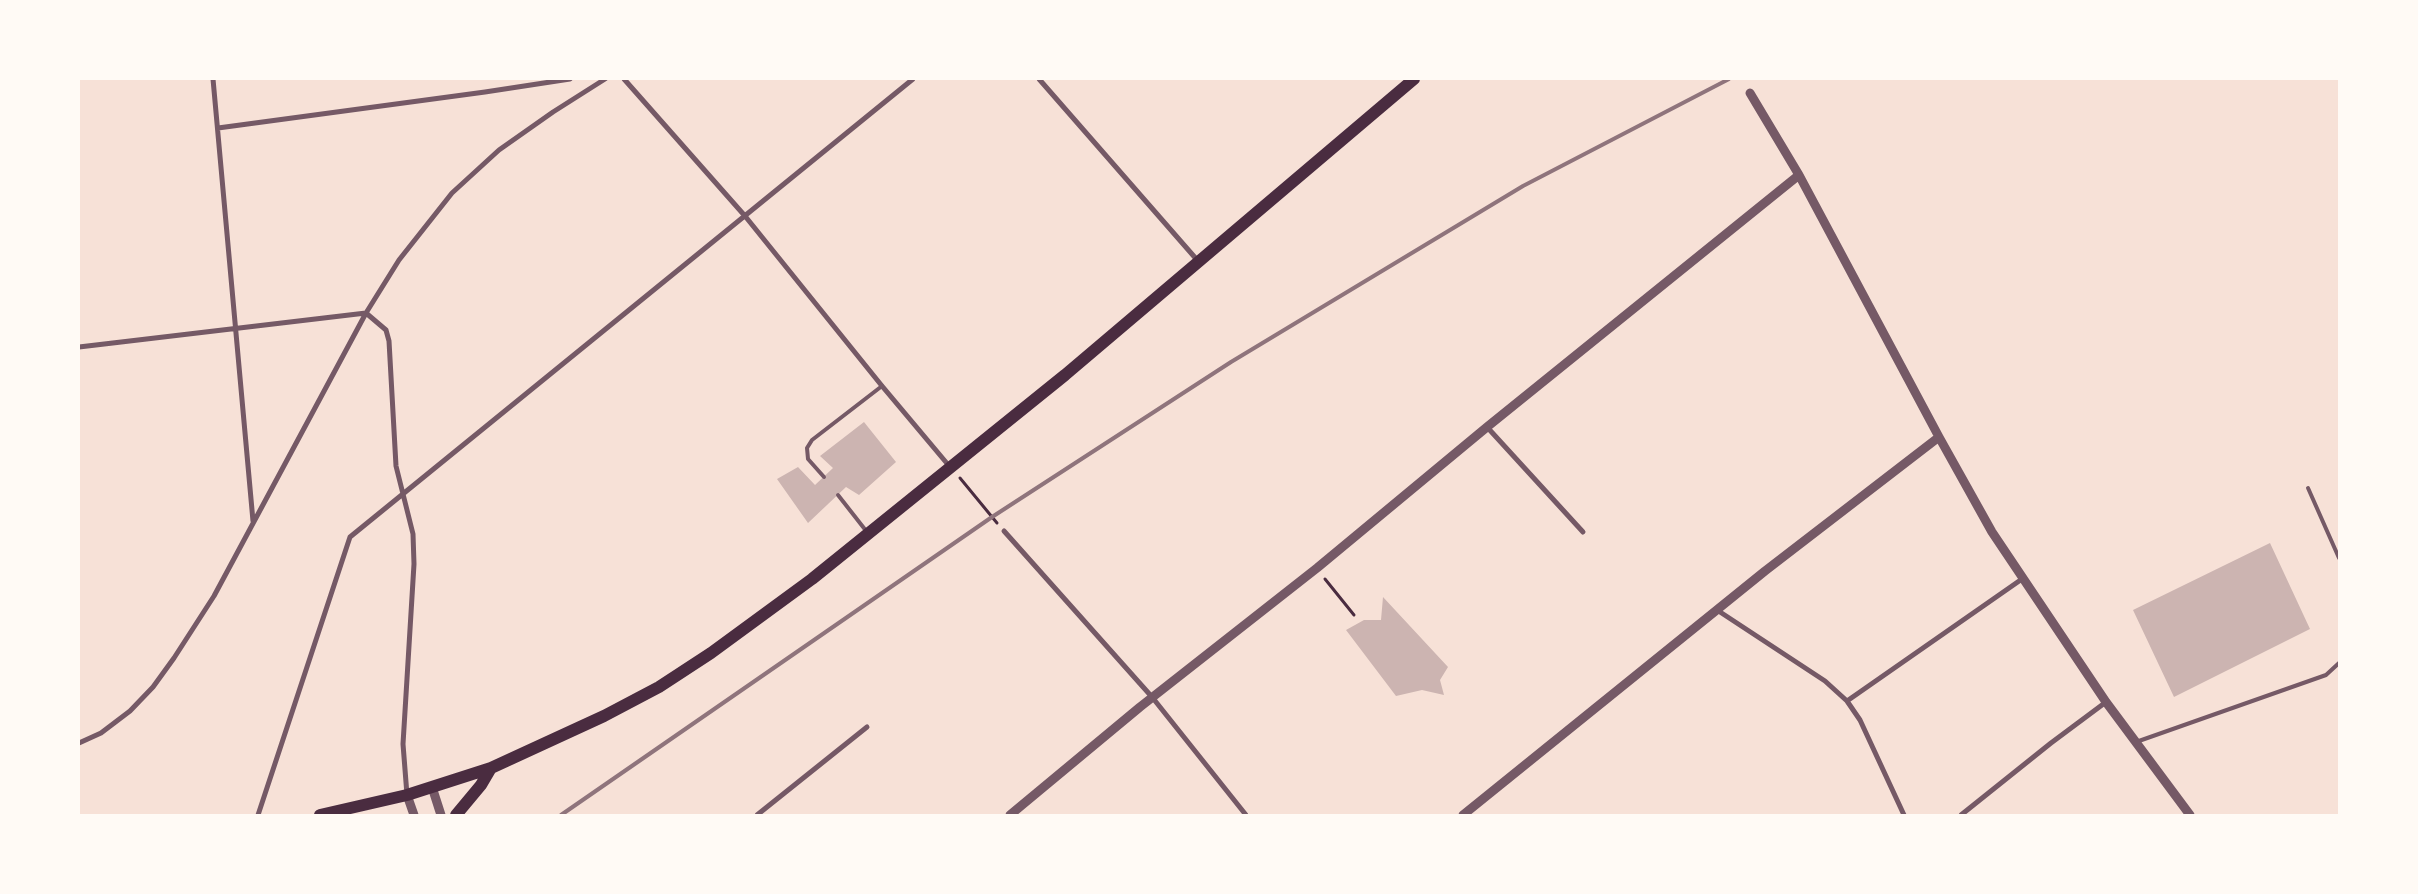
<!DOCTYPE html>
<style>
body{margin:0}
#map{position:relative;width:2418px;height:894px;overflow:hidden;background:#f7e1d7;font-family:"DM Sans",sans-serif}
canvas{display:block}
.frame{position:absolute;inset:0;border:80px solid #fffaf5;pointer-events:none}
</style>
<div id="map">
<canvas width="2418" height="894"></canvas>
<div class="frame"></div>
</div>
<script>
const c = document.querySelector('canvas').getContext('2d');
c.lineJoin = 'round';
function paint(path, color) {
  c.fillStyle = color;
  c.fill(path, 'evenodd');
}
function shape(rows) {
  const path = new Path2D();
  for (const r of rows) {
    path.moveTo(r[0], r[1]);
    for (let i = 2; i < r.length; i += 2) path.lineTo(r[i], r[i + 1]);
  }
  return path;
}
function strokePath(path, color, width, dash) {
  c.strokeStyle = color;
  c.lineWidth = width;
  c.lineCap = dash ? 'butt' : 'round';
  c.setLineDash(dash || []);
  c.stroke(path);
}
paint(shape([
 [864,422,896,462,859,495,846,487,808,523,777,479,798,467,815,485,833,468,820,456],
 [2270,543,2310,629,2174,697,2133,610],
 [1383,597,1448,667,1440,680,1444,695,1422,690,1396,696,1346,630,1364,620,1381,620]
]), '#ccb4b1');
strokePath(shape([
 [960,478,997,523],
 [1325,579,1354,615]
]), '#4a2c40', 3);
strokePath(shape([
 [824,477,808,459,807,448,812,440,882,386],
 [2308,488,2339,558],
 [838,495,867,532],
 [2136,742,2326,675,2339,663]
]), '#755966', 4);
strokePath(shape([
 [213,79,253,521],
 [624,79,745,216,882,386,950,467],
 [1039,79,1198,261],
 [218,128,485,92,570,79],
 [79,347,366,313,386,330,389,341,396,466,413,534,414,564,403,744,407,795],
 [1487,427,1583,532],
 [1004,531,1152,697,1246,815],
 [1717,610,1825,681,1847,701,1860,720,1904,815],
 [1847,701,2022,579],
 [79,743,101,733,130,711,153,687,174,658,214,596,366,313,399,260,452,193,499,150,553,112,605,79],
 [258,815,350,537,913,79],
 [757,815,867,727],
 [1961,815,2051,743,2106,702]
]), '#755966', 5);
strokePath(shape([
 [1750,93,1799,175,1939,437,1992,532,2106,702,2190,815],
 [432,787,441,815],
 [407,795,414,815],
 [1010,815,1140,707,1317,568,1487,427,1799,175],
 [1463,815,1765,571,1939,437]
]), '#755966', 9);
strokePath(shape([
 [320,815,407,795,491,768,604,716,659,687,711,653,812,579,1065,375,1414,79],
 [456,815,481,785,491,768]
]), '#4a2c40', 12);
strokePath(shape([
 [561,815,992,517,1231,362,1523,186,1729,79]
]), '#8f747c', 4);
</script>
